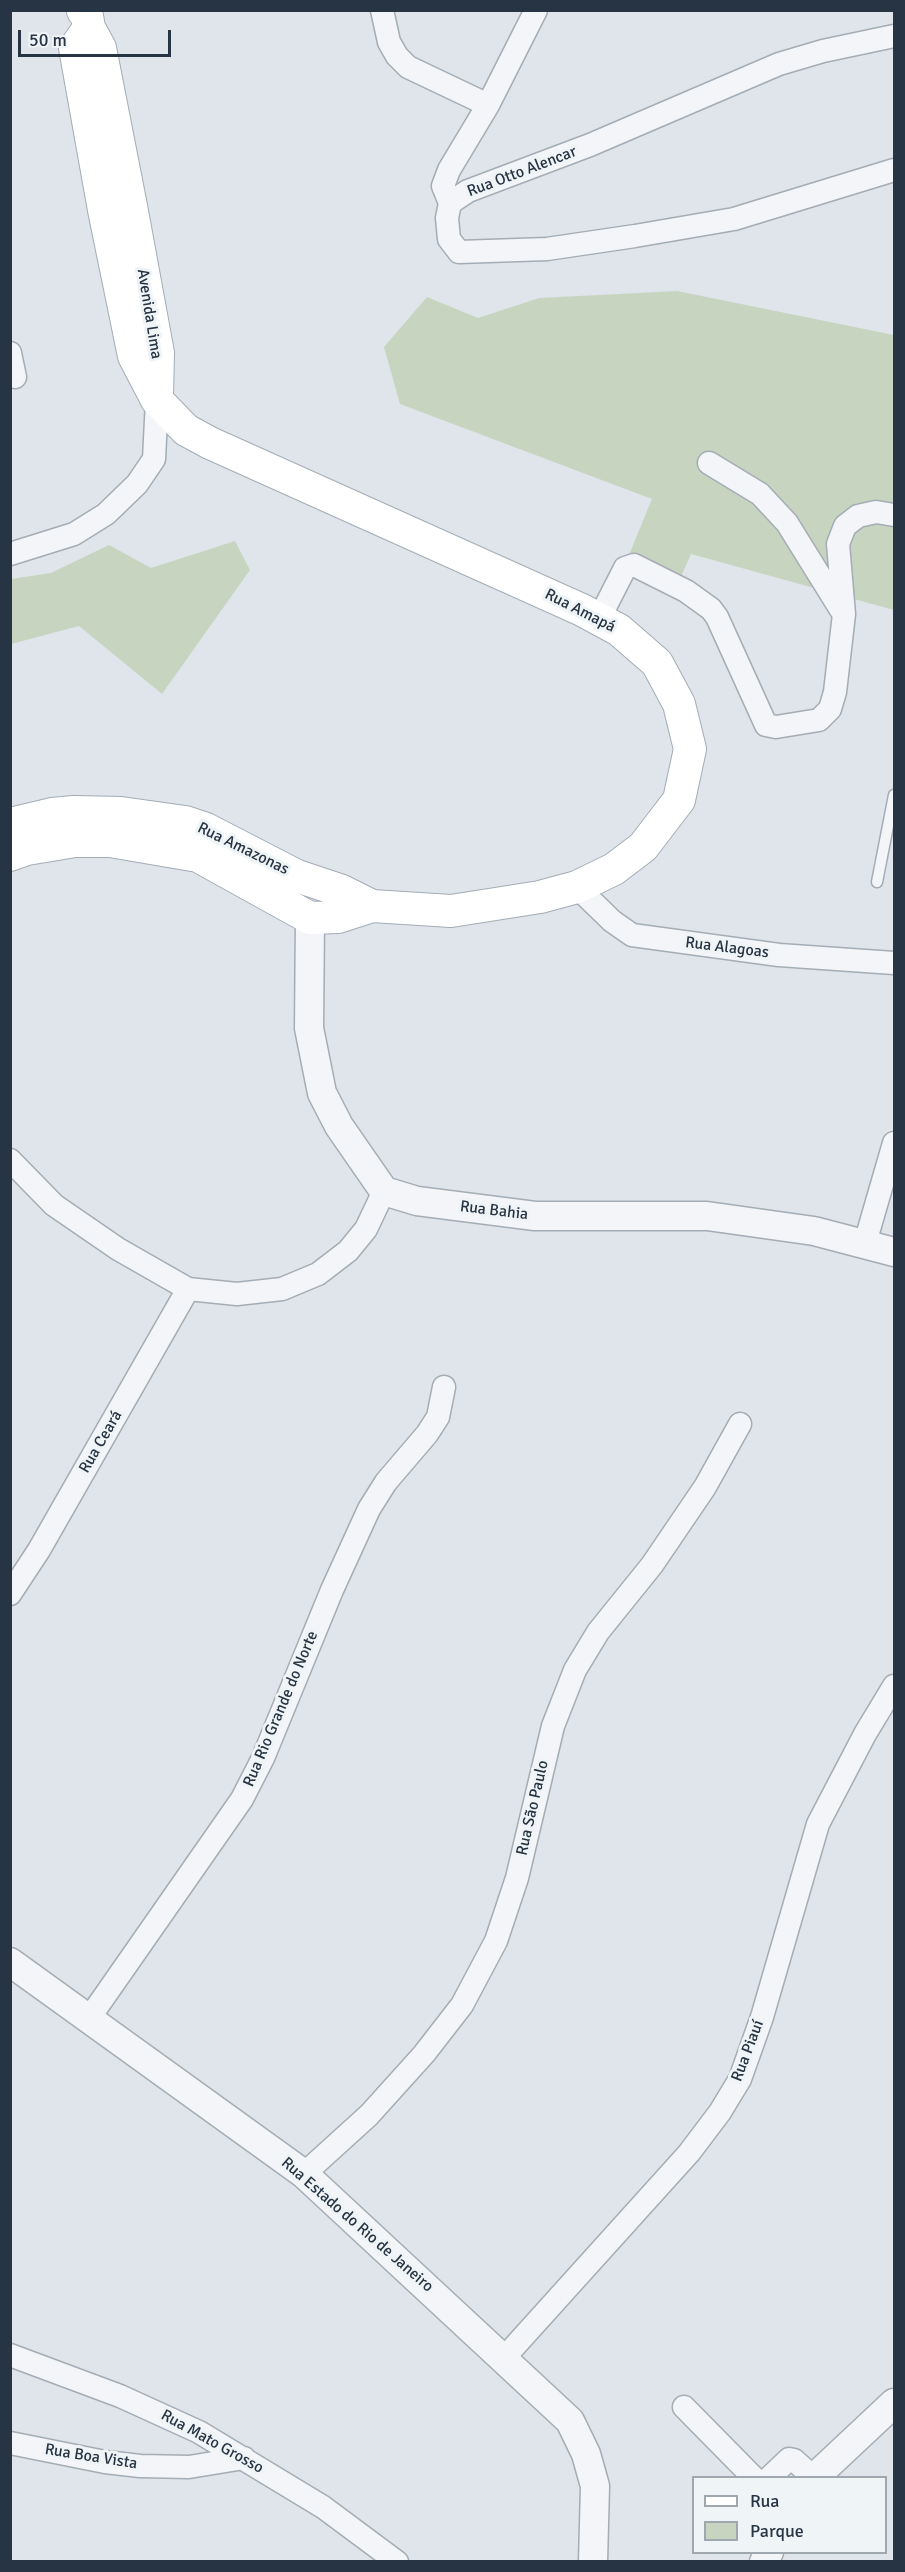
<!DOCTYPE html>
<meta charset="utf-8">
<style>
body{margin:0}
#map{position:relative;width:905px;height:2572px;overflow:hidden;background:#dfe5ea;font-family:Signika,sans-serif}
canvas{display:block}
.frame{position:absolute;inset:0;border:12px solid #263443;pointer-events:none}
.legend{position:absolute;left:692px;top:2476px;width:195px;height:78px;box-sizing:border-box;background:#eff4f7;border:2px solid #9fa7af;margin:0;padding:8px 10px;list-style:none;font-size:18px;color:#263443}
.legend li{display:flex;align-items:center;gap:12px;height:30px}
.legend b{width:30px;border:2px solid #9fa7af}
.scale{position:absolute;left:18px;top:30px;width:153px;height:27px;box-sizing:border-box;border:3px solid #263443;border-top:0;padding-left:8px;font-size:18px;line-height:21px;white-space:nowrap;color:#263443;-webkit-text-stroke:4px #eff4f7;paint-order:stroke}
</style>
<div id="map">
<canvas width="905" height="2572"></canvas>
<div class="frame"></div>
<ul class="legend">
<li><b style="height:8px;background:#fff"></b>Rua</li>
<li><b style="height:16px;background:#c7d5c0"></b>Parque</li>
</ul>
<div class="scale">50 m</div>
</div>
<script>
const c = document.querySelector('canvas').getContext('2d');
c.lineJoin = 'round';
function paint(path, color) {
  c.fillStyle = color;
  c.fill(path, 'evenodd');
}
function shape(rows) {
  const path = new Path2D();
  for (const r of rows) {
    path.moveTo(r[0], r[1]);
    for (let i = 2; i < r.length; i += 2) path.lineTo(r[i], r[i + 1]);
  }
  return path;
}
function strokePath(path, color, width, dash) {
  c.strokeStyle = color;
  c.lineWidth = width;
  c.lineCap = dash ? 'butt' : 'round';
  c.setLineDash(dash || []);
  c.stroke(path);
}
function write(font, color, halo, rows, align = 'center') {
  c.font = font + ' Signika,sans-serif';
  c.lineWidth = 6;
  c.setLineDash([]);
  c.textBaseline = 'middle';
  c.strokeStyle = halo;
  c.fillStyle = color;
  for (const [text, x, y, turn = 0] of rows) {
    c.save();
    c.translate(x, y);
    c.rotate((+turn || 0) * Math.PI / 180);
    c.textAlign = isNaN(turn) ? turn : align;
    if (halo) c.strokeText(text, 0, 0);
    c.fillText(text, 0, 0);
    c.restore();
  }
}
paint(shape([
 [677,291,894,335,894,610,691,554,676,588,626,562,652,499,400,404,384,347,427,297,478,318,539,298],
 [235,541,250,570,162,694,79,626,11,644,11,579,51,573,109,545,151,568]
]), '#c7d5c0');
const service = shape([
 [877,882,894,795]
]);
const minor = shape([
 [382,10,389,42,397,56,408,67,488,105],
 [894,36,823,51,779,64,590,145,468,191,450,203,447,218,449,239,459,252,547,249,635,236,734,219,894,170],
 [450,203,443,186,449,170,488,105,536,10],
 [10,353,15,377],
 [709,463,760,494,787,523,841,610],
 [10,554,74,534,106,514,137,484,154,459,157,400],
 [599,619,625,568,634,565,686,591,711,609,717,617,766,725,776,727,819,720,830,709,835,692,844,614,838,544,845,526,858,516,876,512,894,515],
 [577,887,612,921,632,935,779,955,894,963],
 [10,1160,54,1205,118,1249,188,1289,237,1294,282,1289,318,1274,348,1251,366,1229,384,1191],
 [865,1243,894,1143],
 [10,1594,39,1550,188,1289],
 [90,2017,242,1799,263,1758,332,1590,369,1509,386,1482,427,1434,438,1417,444,1387],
 [304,2174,369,2115,424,2054,462,2005,496,1941,517,1878,553,1726,575,1670,598,1632,652,1565,705,1487,740,1424],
 [10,2355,120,2396,199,2432,323,2507,397,2562],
 [504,2358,689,2153,720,2112,740,2079,762,2017,818,1824,865,1734,894,1686],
 [684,2407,754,2478],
 [10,2443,105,2462,140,2466,189,2467,244,2458],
 [769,2478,789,2459,794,2460,814,2478]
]);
const tertiary = shape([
 [310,918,309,1028,322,1093,339,1126,384,1191,417,1201,535,1216,707,1216,814,1231,894,1252],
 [10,1962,304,2174,570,2421,586,2454,595,2486,593,2562],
 [814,2478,894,2403],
 [764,2562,769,2552]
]);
const secondary = shape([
 [83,11,87,16,89,28,100,48,131,206,158,353,157,396],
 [10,824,52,814,74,812,121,813,185,822,206,829,297,876,342,891,372,906,451,911,540,897,577,887,614,869,643,847,679,800,690,749,679,704,657,663,619,630,582,610,210,443,186,430,157,400,134,356,104,210,75,48,89,28],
 [10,855,27,849,75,841,110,841,198,856,310,918,338,917,372,906]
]);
strokePath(service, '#a4acb5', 13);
strokePath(minor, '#a4acb5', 25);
strokePath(tertiary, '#a4acb5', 31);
strokePath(secondary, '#a4acb5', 34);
strokePath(service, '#f3f5f8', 10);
strokePath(minor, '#f3f5f8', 22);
strokePath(tertiary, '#f3f5f8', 28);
strokePath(secondary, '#fff', 32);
write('16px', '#263443', '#eff4f7', [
 ["Rua Otto Alencar",522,172,-21],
 ["Avenida Lima",149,314,81],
 ["Rua Amapá",580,611,27],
 ["Rua Amazonas",243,849,26],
 ["Rua Alagoas",727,948,7],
 ["Rua Bahia",494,1211,7],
 ["Rua Ceará",101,1442,-60],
 ["Rua Rio Grande do Norte",281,1709,-67],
 ["Rua São Paulo",533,1808,-77],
 ["Rua Piauí",748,2051,-69],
 ["Rua Estado do Rio de Janeiro",357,2225,41],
 ["Rua Mato Grosso",212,2442,29],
 ["Rua Boa Vista",91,2457,9]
]);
</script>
